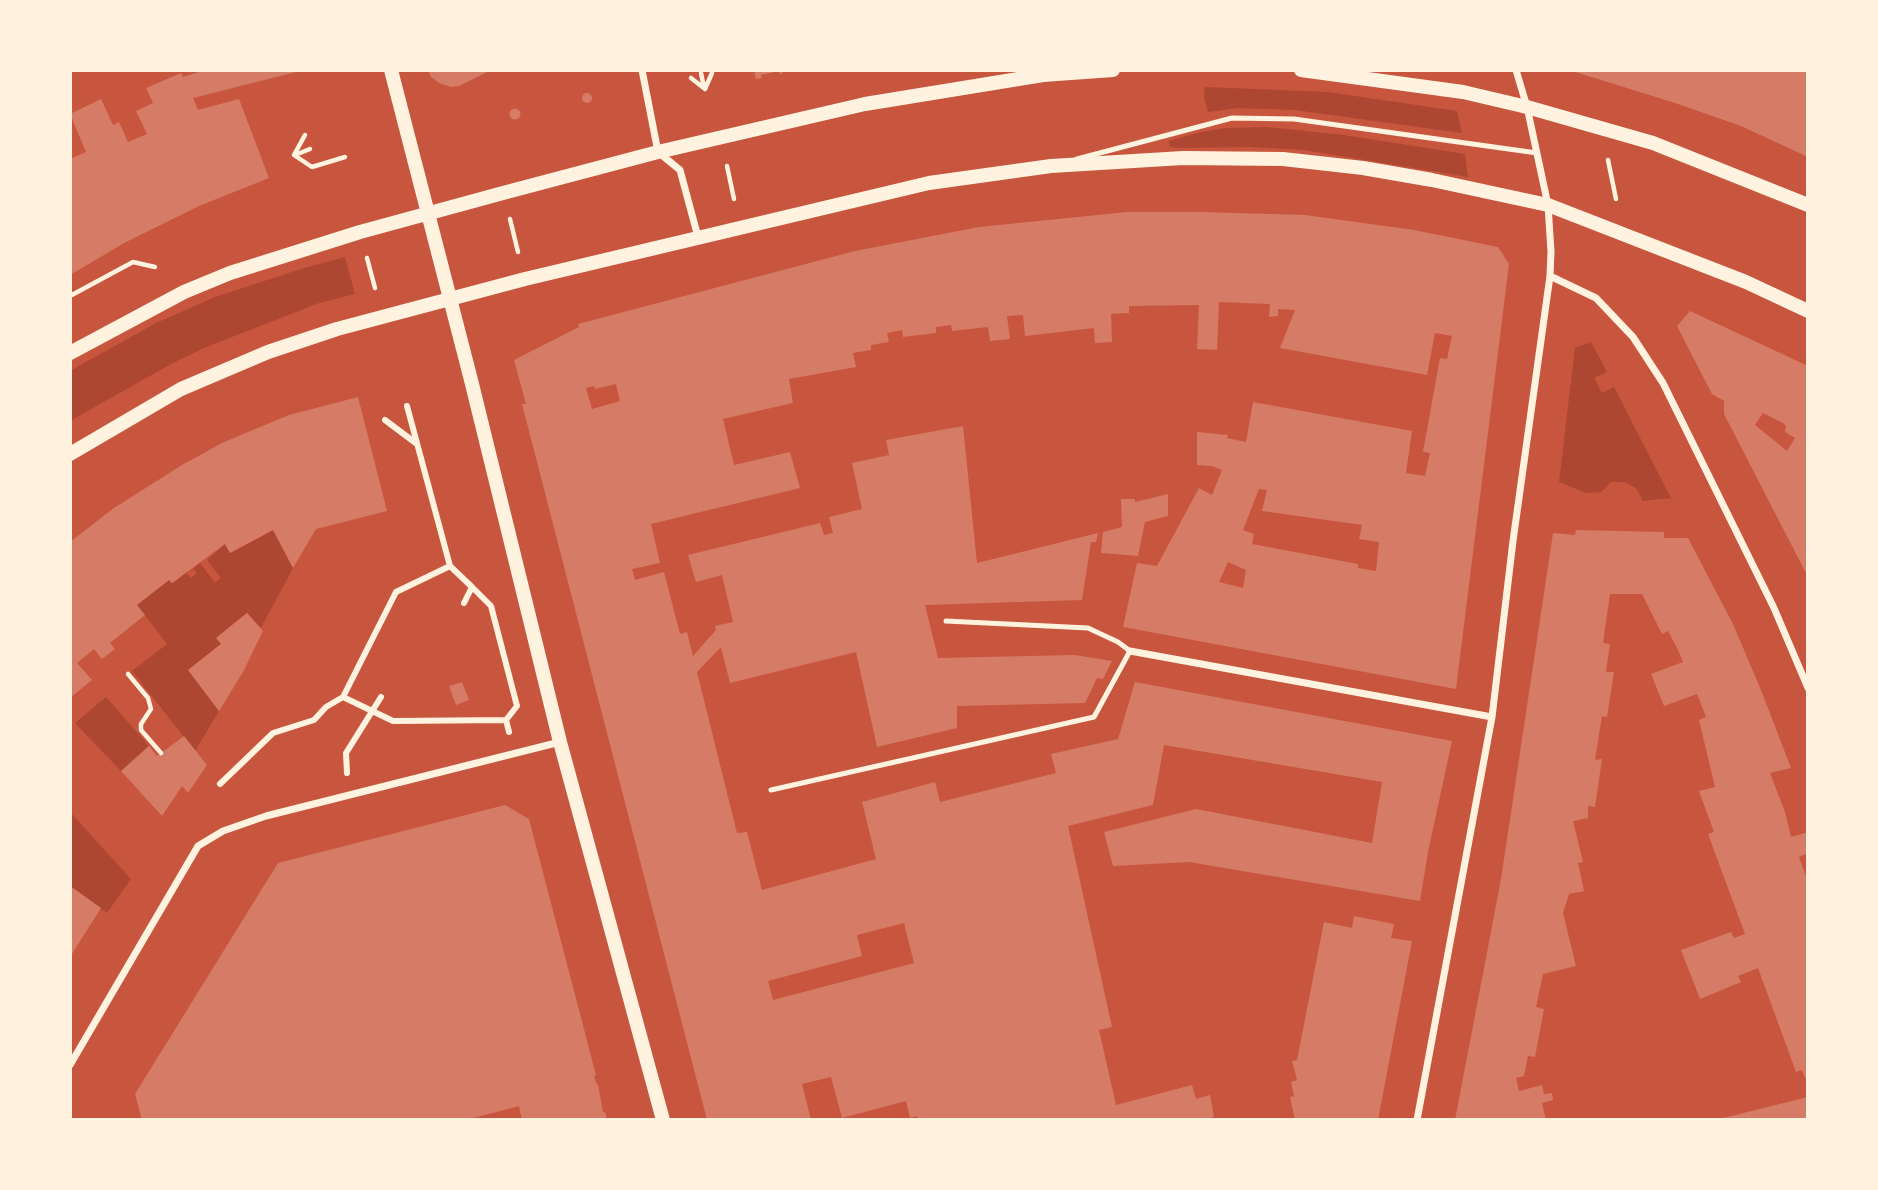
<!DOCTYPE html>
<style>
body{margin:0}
#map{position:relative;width:1878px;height:1190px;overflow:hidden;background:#c8553d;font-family:"PT Sans",sans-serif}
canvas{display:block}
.frame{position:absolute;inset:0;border:72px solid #fff3e0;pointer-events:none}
</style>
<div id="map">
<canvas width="1878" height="1190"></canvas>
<div class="frame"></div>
</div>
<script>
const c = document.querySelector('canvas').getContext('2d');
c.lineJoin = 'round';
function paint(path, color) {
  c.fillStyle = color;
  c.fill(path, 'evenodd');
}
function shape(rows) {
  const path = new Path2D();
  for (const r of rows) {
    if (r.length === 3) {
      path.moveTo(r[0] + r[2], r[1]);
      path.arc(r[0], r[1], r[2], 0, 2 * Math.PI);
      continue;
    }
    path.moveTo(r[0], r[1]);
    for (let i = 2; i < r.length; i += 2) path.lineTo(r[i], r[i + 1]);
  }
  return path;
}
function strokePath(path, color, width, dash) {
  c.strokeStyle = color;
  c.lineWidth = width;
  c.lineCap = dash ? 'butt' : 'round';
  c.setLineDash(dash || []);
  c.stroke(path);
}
paint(shape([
 [1205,87,1328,92,1457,111,1462,133,1295,110,1238,108,1208,112,1204,97],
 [1267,127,1344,135,1465,154,1468,177,1304,150,1250,147,1176,148,1169,146,1169,142,1172,140,1201,132,1226,128],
 [345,257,355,294,319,303,204,348,171,364,70,421,70,371,156,323,215,297,301,269],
 [1591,342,1607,372,1594,378,1602,393,1614,387,1671,498,1643,501,1636,488,1625,482,1611,482,1601,492,1586,493,1559,482,1575,348],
 [273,530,293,568,261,628,247,613,217,637,221,644,188,670,219,711,195,751,132,671,167,644,137,605,169,580,173,583,186,573,191,578,197,573,193,569,200,563,215,583,221,578,207,560,225,544,230,553],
 [106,697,149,746,121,771,75,723],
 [70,812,131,879,107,913,73,888,70,891]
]), '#ae4732');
paint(shape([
 [205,70,304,70,193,98,198,110,239,99,269,178,199,206,126,242,70,275,70,159,86,152,70,114,101,99,113,125,119,122,128,142,147,134,136,111,153,103,146,88,181,73,183,77],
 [428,70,491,70,459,86,451,87,439,83,431,77],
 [754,70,781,70,783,73,780,74,779,71,761,75,762,78,756,79],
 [1569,70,1808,70,1808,157,1741,126,1675,103],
 [587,98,5],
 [515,114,5.5],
 [1127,212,1201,212,1305,215,1414,230,1498,247,1509,264,1456,689,1123,627,1137,563,1157,566,1199,488,1212,495,1222,470,1212,466,1197,465,1197,432,1228,435,1227,438,1246,442,1253,402,1412,431,1406,473,1425,476,1430,453,1423,452,1440,358,1447,359,1452,336,1435,333,1427,375,1280,348,1295,310,1278,309,1278,316,1269,317,1270,304,1219,302,1217,350,1197,349,1199,305,1129,306,1129,313,1111,314,1112,342,1095,343,1094,328,1025,336,1023,315,1007,316,1010,339,990,341,988,327,952,331,951,325,936,327,936,333,903,337,902,330,887,333,889,342,871,345,871,350,853,353,856,367,789,379,793,403,723,419,734,465,790,452,800,488,651,524,660,563,632,569,635,580,664,572,680,634,687,632,693,656,716,630,715,626,733,622,722,575,696,582,688,555,820,523,824,535,833,533,829,517,862,509,852,463,889,455,886,440,963,426,977,563,1098,533,1096,542,1091,542,1082,600,925,605,938,658,1075,655,1112,661,1103,679,1097,678,1085,703,957,706,957,728,877,747,856,652,730,683,721,647,697,672,737,833,747,832,762,890,876,859,862,802,935,782,940,802,1056,773,1051,754,1118,739,1135,682,1452,741,1428,852,1420,901,1189,862,1113,866,1104,832,1196,809,1372,843,1382,782,1164,745,1153,805,1068,826,1112,1027,1099,1030,1116,1105,1192,1085,1196,1099,1210,1095,1214,1117,1201,1120,917,1120,917,1116,910,1118,906,1101,842,1118,831,1077,802,1084,811,1120,707,1120,522,404,526,404,514,360,579,327,578,324,855,251,979,227],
 [616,384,620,401,592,409,586,388,594,386,595,389],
 [1259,489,1267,490,1262,511,1362,525,1359,539,1379,542,1376,571,1358,568,1358,564,1252,544,1254,534,1243,530],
 [1228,562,1246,570,1243,588,1219,582],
 [904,923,914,963,773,1000,768,981,862,956,857,935],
 [1690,311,1808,366,1808,577,1724,414,1724,401,1712,394,1677,326],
 [1763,413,1783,423,1786,426,1785,432,1795,438,1787,451,1755,425],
 [358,397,387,511,316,529,293,568,273,530,230,553,225,544,172,583,169,580,137,605,145,615,110,643,115,649,102,659,94,649,77,663,92,680,70,698,70,542,114,508,182,465,224,442,289,415],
 [1168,494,1168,516,1145,522,1138,556,1101,553,1103,532,1122,527,1121,499,1135,499,1135,502],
 [1576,530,1664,532,1664,538,1688,538,1733,624,1761,690,1791,768,1770,773,1785,812,1791,837,1808,832,1808,853,1799,857,1808,882,1808,1084,1802,1070,1796,1072,1758,968,1738,976,1741,982,1700,999,1681,950,1731,932,1734,938,1745,934,1708,834,1714,832,1699,791,1715,787,1699,720,1706,717,1697,694,1664,706,1651,674,1683,662,1678,650,1668,631,1662,634,1642,594,1610,594,1603,643,1610,644,1606,672,1614,672,1607,717,1602,716,1595,760,1602,759,1595,807,1588,806,1588,818,1573,821,1583,862,1578,863,1584,891,1569,894,1563,913,1576,966,1543,974,1536,1007,1544,1009,1535,1057,1528,1056,1524,1076,1516,1078,1519,1091,1542,1085,1544,1094,1552,1093,1553,1100,1542,1103,1546,1120,1455,1120,1501,879,1553,533,1575,535],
 [247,613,263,631,243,672,219,711,188,670,221,644,216,638],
 [462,682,469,700,456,705,449,686],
 [184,736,207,765,188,793,182,786,162,816,121,771,149,746,157,756],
 [505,805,529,819,596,1075,594,1076,597,1085,598,1084,603,1112,605,1112,607,1120,522,1120,519,1106,466,1120,142,1120,135,1094,278,863],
 [73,888,101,908,70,957,70,891],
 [1354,916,1394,924,1391,938,1412,941,1378,1120,1295,1120,1290,1097,1294,1096,1291,1082,1297,1080,1292,1061,1297,1060,1324,922,1352,928],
 [1808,1097,1808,1120,1719,1120,1719,1119]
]), '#d67c66');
strokePath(shape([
 [701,73,704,88],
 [691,78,705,89],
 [705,89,712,73],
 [294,155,312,167,345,157],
 [294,155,305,135],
 [295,155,310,149],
 [1608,160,1616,199],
 [727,166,734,199],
 [510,219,518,252],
 [367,258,375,288],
 [70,296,133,262,155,267],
 [128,674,148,698,151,709,141,724,141,730,161,753]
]), '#fff3e0', 4.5);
strokePath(shape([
 [1077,159,1232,118,1294,119,1537,153],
 [771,790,1094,717,1130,651,1118,642,1088,628,946,621]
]), '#fff3e0', 5);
strokePath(shape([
 [407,406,450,566,472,587,464,603],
 [385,420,417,444],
 [472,587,491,606,517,706,506,720],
 [343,697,393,721,506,720,509,732],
 [347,773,346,753,381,697],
 [220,784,273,733,314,720,326,707,343,697,396,592,450,566]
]), '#fff3e0', 6);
strokePath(shape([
 [642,70,658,152,680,170,698,237],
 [1550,276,1596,298,1633,337,1663,383,1774,608,1808,688],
 [1130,651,1492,717],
 [70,1065,198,846,223,831,266,816,560,742],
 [1417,1120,1492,717,1513,541,1550,276,1551,252,1548,205,1527,107,1516,70]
]), '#fff3e0', 7);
strokePath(shape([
 [391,70,471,380,560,742,663,1120],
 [1301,70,1463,92,1527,107,1653,143,1808,205],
 [70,353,184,292,230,273,360,232,503,193,658,152,865,104,1043,75,1113,70],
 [70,454,181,389,268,352,337,329,525,279,929,183,1051,166,1183,158,1283,159,1363,168,1432,180,1548,205,1746,282,1808,311]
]), '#fff3e0', 14);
</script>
